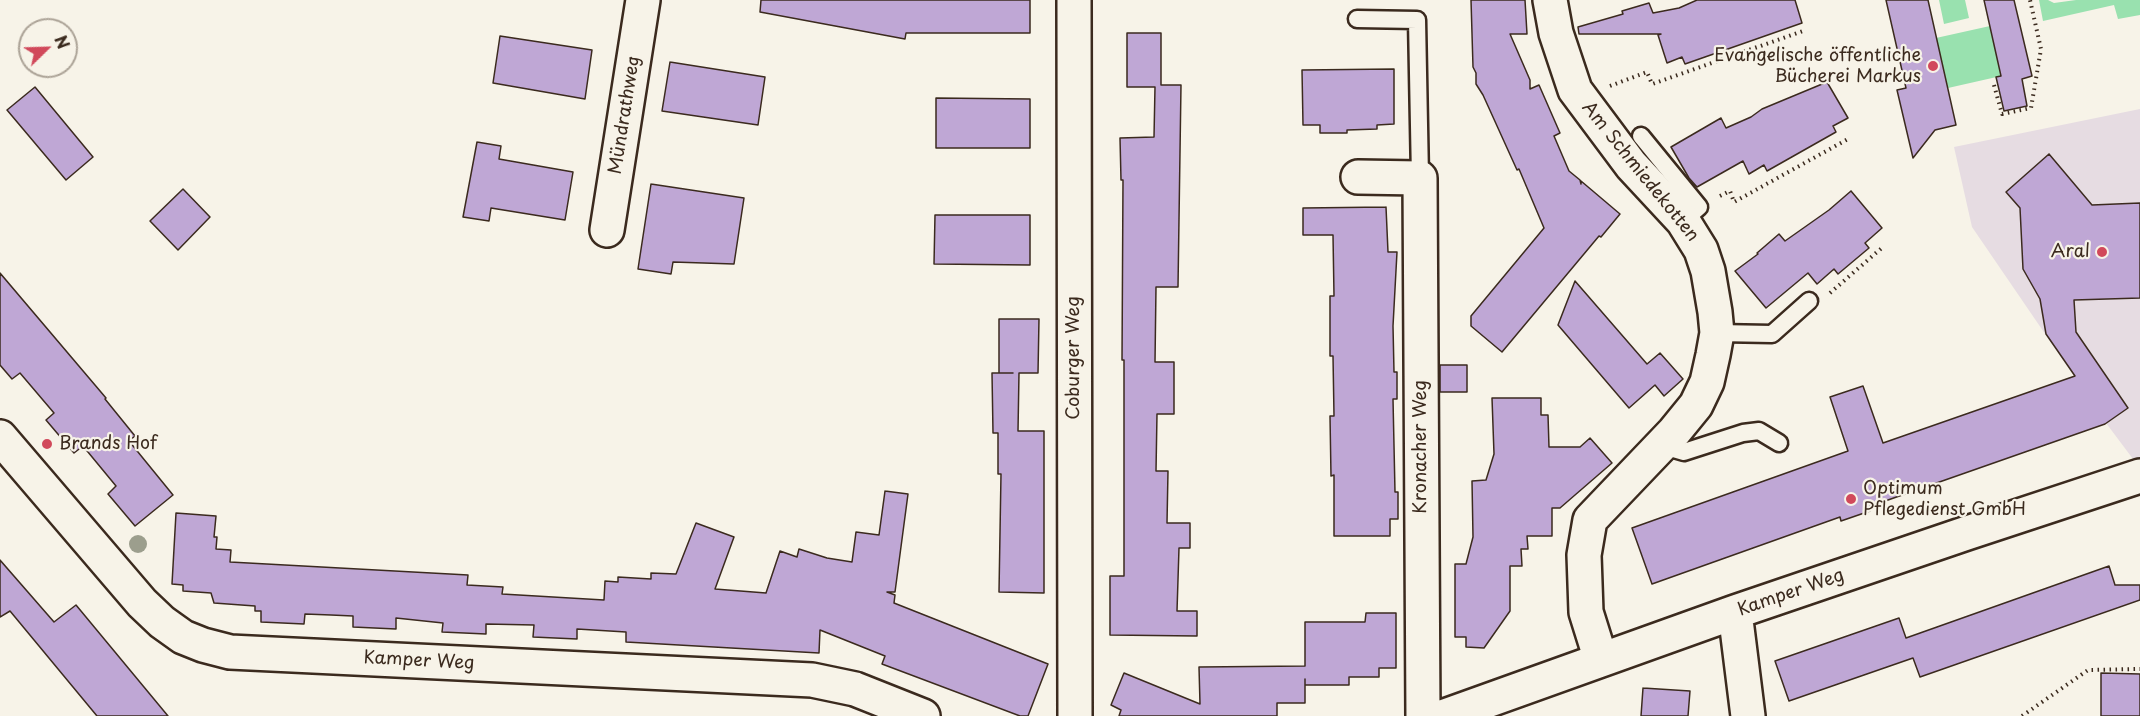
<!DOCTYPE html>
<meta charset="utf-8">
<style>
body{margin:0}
#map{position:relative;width:2140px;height:716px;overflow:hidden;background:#f7f3e8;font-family:"Playpen Sans",sans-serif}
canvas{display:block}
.north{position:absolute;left:18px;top:18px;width:60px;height:60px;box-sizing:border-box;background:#f7f3e8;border:2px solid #aca397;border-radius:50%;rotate:67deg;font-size:16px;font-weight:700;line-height:24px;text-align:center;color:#3b2a1e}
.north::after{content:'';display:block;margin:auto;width:21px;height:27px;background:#d1495b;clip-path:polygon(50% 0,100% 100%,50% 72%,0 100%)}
</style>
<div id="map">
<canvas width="2140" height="716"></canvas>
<div class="north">N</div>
</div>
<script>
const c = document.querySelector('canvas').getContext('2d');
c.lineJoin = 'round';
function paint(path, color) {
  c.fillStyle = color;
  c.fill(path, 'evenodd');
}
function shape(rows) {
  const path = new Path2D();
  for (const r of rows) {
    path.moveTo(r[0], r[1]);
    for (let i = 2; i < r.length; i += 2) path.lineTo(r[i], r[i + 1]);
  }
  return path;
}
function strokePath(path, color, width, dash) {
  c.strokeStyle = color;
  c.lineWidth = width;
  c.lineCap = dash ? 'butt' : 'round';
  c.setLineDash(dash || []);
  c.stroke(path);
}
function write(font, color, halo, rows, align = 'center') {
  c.font = font + ' "Playpen Sans",sans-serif';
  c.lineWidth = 4.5;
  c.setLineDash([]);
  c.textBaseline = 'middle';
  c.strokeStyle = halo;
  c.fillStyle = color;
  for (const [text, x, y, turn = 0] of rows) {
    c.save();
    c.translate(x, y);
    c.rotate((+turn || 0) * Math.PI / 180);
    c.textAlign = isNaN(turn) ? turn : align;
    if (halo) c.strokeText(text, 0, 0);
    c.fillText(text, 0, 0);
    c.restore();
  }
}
paint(shape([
 [2140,109,2140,461,2136,463,2106,423,1972,227,1954,147]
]), '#e6dce2');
paint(shape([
 [1939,0,1965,0,1969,18,1944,24],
 [2039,0,2048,0,2054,3,2076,0,2140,0,2140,15,2118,19,2114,5,2043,21],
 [1990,26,2001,76,1948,88,1936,38]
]), '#99e1af');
const building = shape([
 [761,0,1030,0,1030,33,906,33,905,39,760,12,761,0],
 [1471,0,1525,0,1527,34,1510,34,1530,80,1530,89,1539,85,1560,133,1554,136,1569,171,1580,180,1581,184,1581,181,1620,214,1601,237,1599,236,1502,352,1471,326,1471,316,1544,228,1519,169,1517,170,1483,95,1476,84,1476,73,1473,67,1471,0],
 [1697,0,1795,0,1802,23,1685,64,1682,57,1667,63,1658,35,1661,34,1579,34,1578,27,1623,14,1622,11,1649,3,1653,13,1679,8,1697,0],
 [1886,0,1928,0,1956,125,1935,130,1913,158,1897,90,1906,88,1886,0],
 [1984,0,2014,0,2032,76,2022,79,2027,106,2004,111,1996,77,2001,76,1984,0],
 [1127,33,1161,33,1161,85,1181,85,1178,287,1156,287,1155,362,1174,362,1174,414,1157,414,1156,471,1168,471,1167,523,1190,523,1190,548,1179,548,1177,611,1197,611,1197,636,1110,635,1110,576,1124,576,1124,360,1122,360,1123,180,1121,180,1120,138,1154,137,1155,87,1127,87,1127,33],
 [500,36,592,50,585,99,493,83,500,36],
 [670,62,765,77,758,125,662,111,670,62],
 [1394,69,1394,124,1377,125,1377,129,1347,130,1347,133,1320,133,1320,125,1303,125,1302,70,1394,69],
 [1827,82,1848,118,1833,126,1836,132,1767,171,1764,165,1749,174,1743,161,1697,187,1689,178,1671,147,1721,118,1726,128,1751,117,1762,109,1827,82],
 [35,87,93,157,66,180,7,110,35,87],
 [936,98,1030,99,1030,148,936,148,936,98],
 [477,142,501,146,499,159,573,172,565,220,491,208,489,221,463,217,477,142],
 [2049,154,2092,205,2140,203,2140,298,2074,300,2076,332,2128,408,2105,424,1868,507,1870,511,1841,521,1840,517,1652,584,1632,528,1848,451,1830,397,1863,386,1883,443,2075,376,2046,334,2040,299,2023,269,2020,208,2006,192,2049,154],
 [651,184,744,198,734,264,673,262,671,274,638,269,651,184],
 [183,189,210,217,178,250,150,221,183,189],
 [1851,191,1882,228,1865,243,1869,248,1838,274,1834,269,1817,284,1808,273,1766,308,1735,271,1758,254,1757,253,1779,234,1785,241,1829,210,1851,191],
 [1386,207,1388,252,1397,252,1393,326,1394,372,1397,372,1397,399,1393,399,1395,492,1398,492,1398,519,1390,519,1390,536,1334,536,1334,475,1331,476,1330,416,1334,416,1333,356,1330,356,1330,296,1334,296,1333,235,1303,235,1303,208,1386,207],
 [935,215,1030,215,1030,265,934,264,935,215],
 [0,273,106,398,105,399,135,436,129,441,173,495,135,526,108,494,116,486,83,446,74,453,46,420,54,413,20,373,12,379,0,365,0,273],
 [1575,281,1647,364,1660,353,1683,379,1664,396,1655,385,1629,408,1558,325,1575,281],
 [999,319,1039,319,1038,373,1019,373,1018,431,1044,431,1044,593,999,592,1001,474,998,474,998,433,993,433,992,373,1013,373,999,373,999,319],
 [1440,365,1467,365,1467,392,1440,392,1440,365],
 [1492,398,1541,398,1541,415,1548,415,1549,447,1580,447,1590,438,1612,463,1560,508,1552,508,1552,536,1527,536,1528,549,1521,549,1522,566,1510,566,1510,611,1484,648,1466,647,1466,637,1455,637,1455,564,1466,564,1473,537,1472,481,1486,480,1494,454,1492,398],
 [885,491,908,494,895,592,887,592,895,595,894,603,1048,664,1028,716,1020,716,882,664,885,656,820,630,819,653,626,642,626,632,577,629,577,639,533,637,534,625,486,624,486,634,442,632,443,623,396,618,396,629,353,627,353,616,331,615,305,614,304,624,261,622,261,611,255,611,255,606,214,603,211,593,183,591,183,585,172,584,176,513,216,516,214,537,217,537,216,549,231,550,230,562,468,575,467,585,503,587,502,594,604,600,605,581,618,582,618,577,651,579,651,573,676,574,696,523,734,537,715,589,766,593,780,551,797,557,799,549,827,558,852,562,856,532,879,535,885,491],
 [0,560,54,622,76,605,168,716,97,716,10,611,0,617,0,560],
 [2109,566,2115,585,2140,585,2140,600,1920,677,1913,658,1789,701,1775,661,1899,618,1906,638,2109,566],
 [1366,613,1396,613,1396,668,1379,668,1379,677,1349,677,1349,685,1305,685,1305,679,1305,703,1277,703,1277,716,1119,716,1121,710,1111,705,1124,673,1200,704,1199,667,1305,666,1305,622,1365,622,1366,613],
 [2101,673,2140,674,2140,716,2101,716,2101,673],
 [1643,688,1690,691,1688,716,1641,716,1643,688]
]);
paint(building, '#bfa7d5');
strokePath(building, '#3b2a1e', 1.5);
const lane = shape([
 [1357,19,1417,20,1420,178],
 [1641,136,1699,207,1683,221],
 [1717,333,1772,334,1809,301],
 [1660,445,1684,452,1743,433,1759,431,1779,443]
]);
const street = shape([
 [1074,0,1075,716],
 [1550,0,1556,33,1575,90,1631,165,1683,221,1701,250,1708,271,1715,312,1717,333,1713,355,1707,382,1696,405,1674,432,1590,520,1584,555,1586,612,1601,660],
 [1358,177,1420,178,1423,716],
 [607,230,643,0],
 [0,437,142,603,162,622,183,637,203,645,230,652,812,680,855,689,923,716],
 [1735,612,1748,716],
 [1445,716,1735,612,1967,533,2140,476]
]);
strokePath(lane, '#3b2a1e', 21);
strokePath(street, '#3b2a1e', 38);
strokePath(shape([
 [1994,85,2002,114,2031,108,2041,49,2030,0],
 [1610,86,1647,72,1652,84,1803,31],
 [1720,196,1730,191,1734,202,1848,139],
 [1830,293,1884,246],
 [2022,716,2088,670,2140,669]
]), '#3b2a1e', 4, [1.5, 4.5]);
strokePath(lane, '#f7f3e8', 16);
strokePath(street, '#f7f3e8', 33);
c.fillStyle = '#9c9e8d';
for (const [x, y] of [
 [138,544]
]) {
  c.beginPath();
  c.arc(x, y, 9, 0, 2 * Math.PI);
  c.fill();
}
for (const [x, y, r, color] of [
 [1933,66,6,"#d1495b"],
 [2102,252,6,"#d1495b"],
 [47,444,6,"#d1495b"],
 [1851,499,6,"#d1495b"]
]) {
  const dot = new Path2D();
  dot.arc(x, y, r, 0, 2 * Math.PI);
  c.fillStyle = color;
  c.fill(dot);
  strokePath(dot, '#f7f3e8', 2);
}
write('18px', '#3b2a1e', '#f7f3e8', [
 ["Evangelische öffentliche",1921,56],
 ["Bücherei Markus",1921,77],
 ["Aral",2090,252],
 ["Brands Hof",59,444,"left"],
 ["Optimum",1863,489,"left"],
 ["Pflegedienst GmbH",1863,510,"left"]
], 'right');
write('18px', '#3b2a1e', '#f7f3e8', [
 ["Mündrathweg",625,115,-81],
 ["Am Schmiedekotten",1640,172,51],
 ["Coburger Weg",1074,358,-90],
 ["Kronacher Weg",1421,447,-90],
 ["Kamper Weg",1791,593,-19],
 ["Kamper Weg",419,661,3]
]);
</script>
